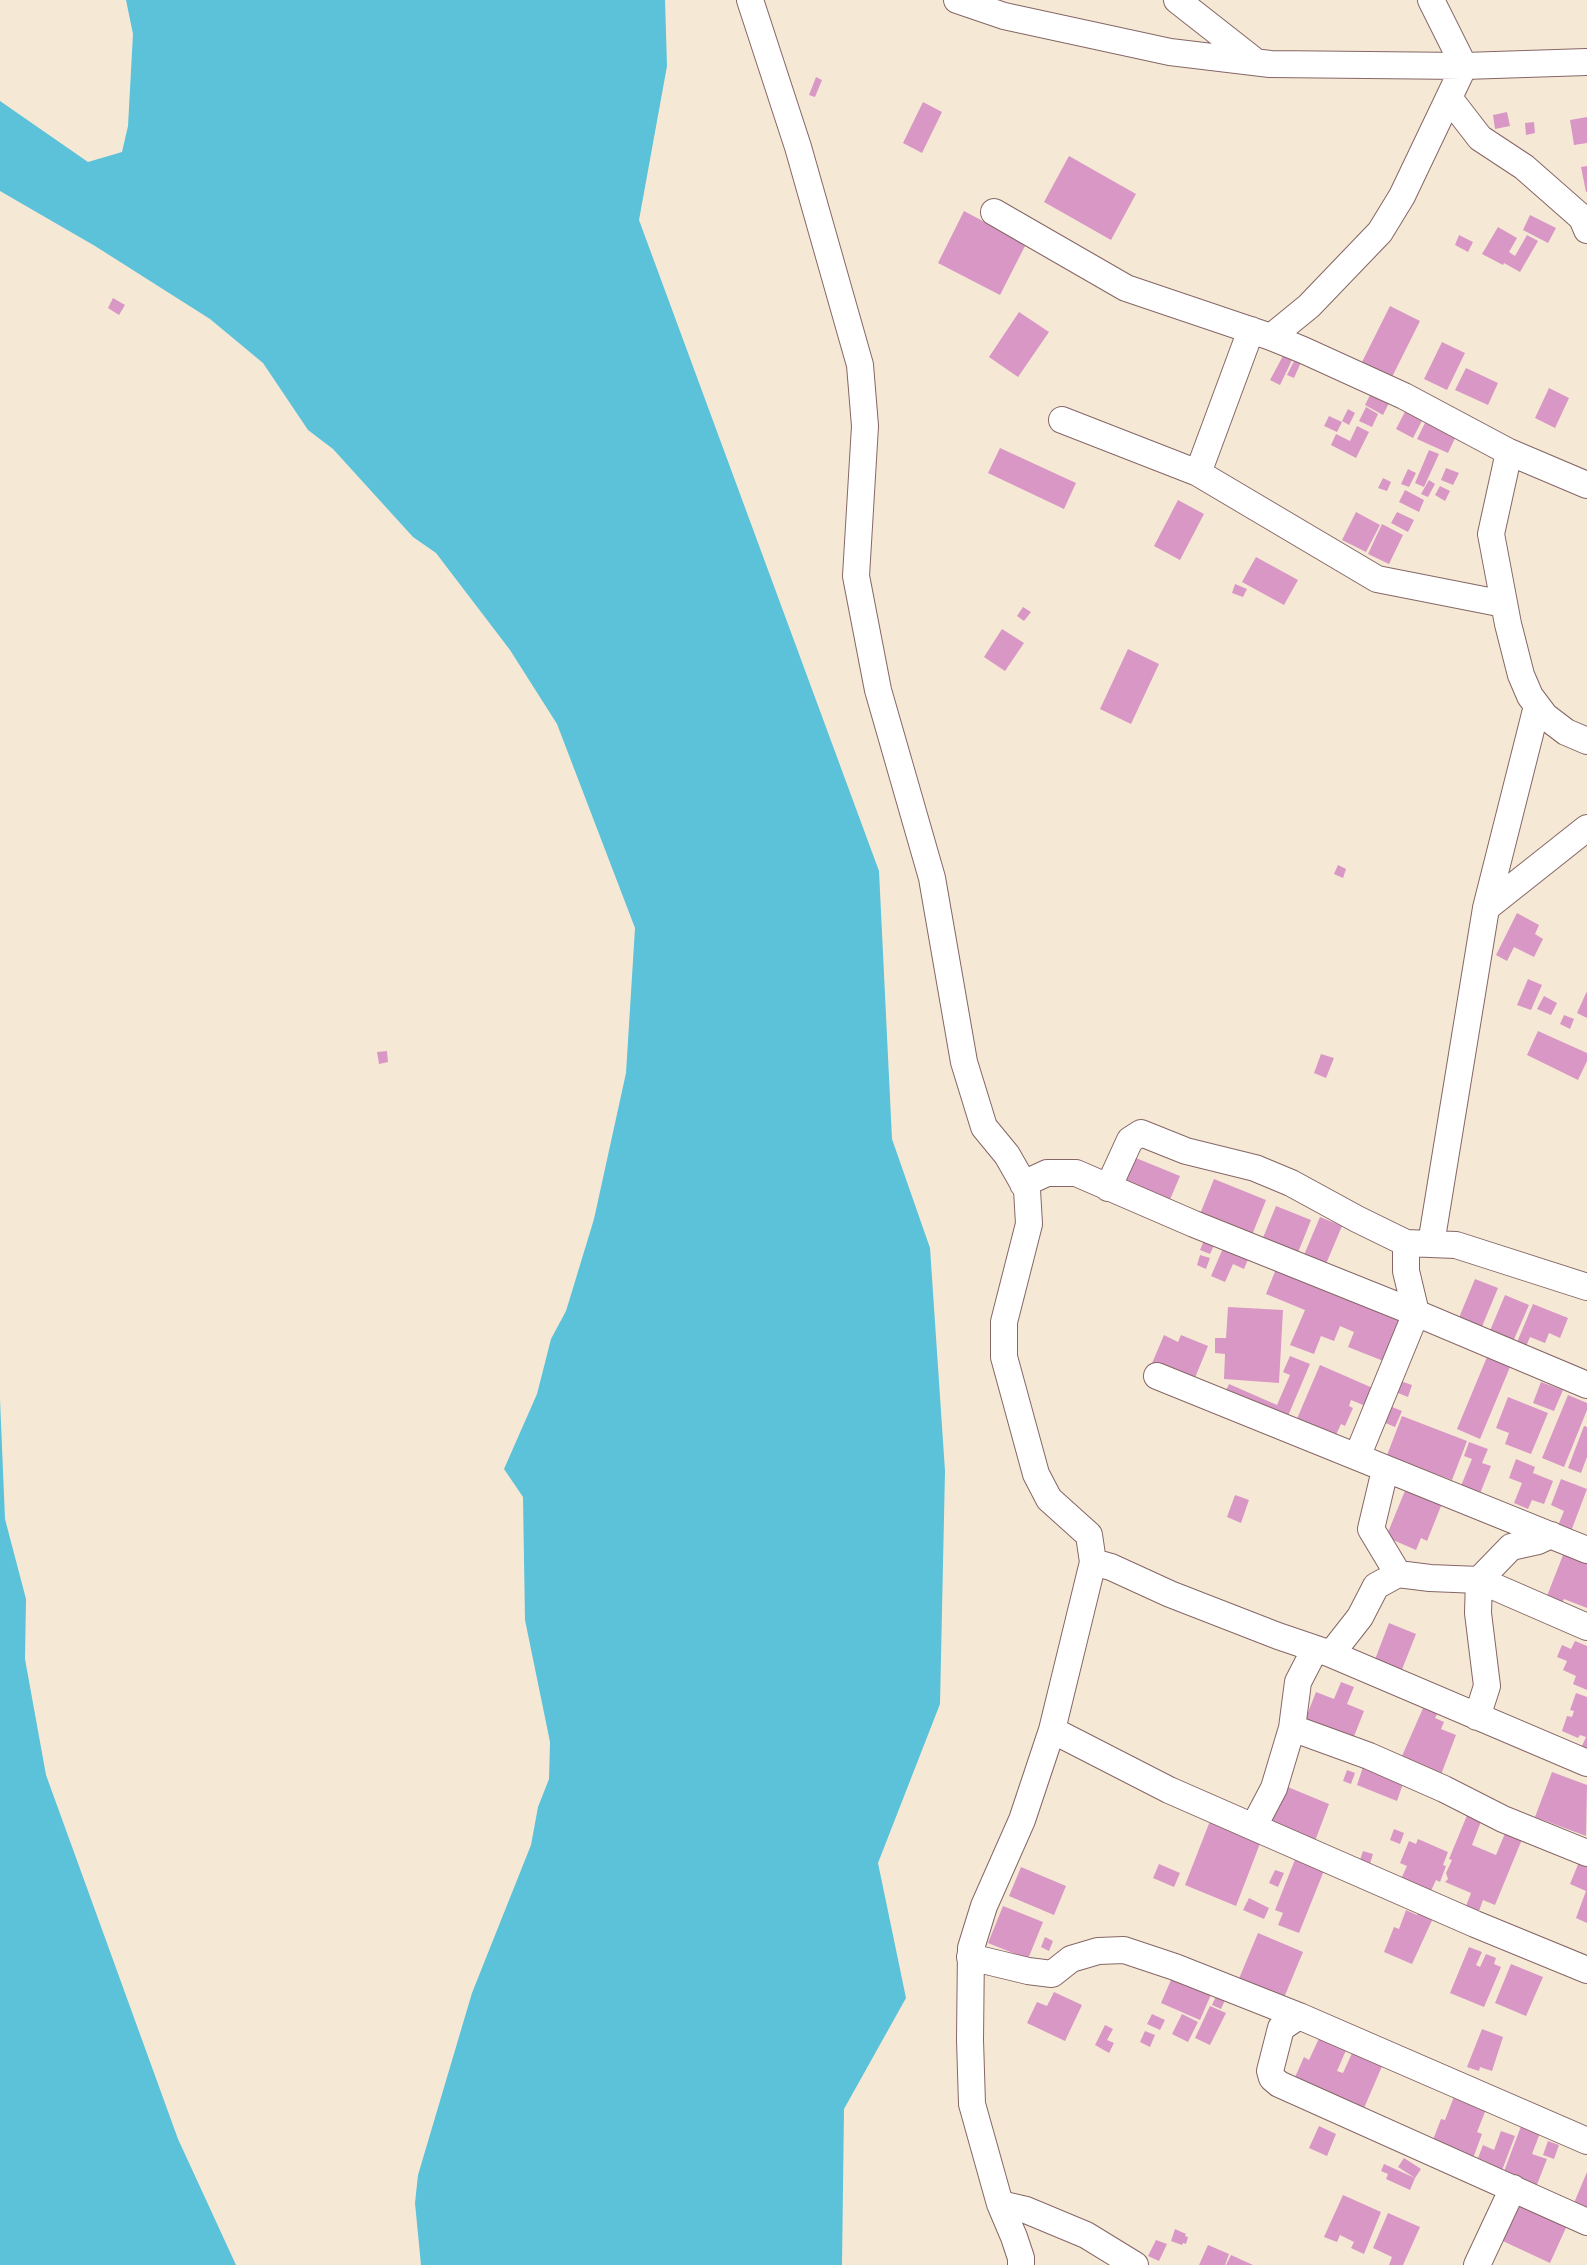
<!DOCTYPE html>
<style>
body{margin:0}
canvas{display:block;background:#f5e9d5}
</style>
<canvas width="1587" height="2265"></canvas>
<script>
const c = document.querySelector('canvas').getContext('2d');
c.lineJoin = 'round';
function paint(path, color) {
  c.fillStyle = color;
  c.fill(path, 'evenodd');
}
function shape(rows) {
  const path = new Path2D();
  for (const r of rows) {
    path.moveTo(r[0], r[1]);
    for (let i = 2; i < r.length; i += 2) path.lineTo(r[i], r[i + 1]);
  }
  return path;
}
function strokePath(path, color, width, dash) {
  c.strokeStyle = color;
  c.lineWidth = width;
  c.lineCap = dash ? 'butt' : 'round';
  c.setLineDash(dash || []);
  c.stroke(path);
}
paint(shape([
 [126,0,665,0,667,66,639,220,879,871,892,1139,930,1248,945,1471,940,1704,878,1863,906,1998,844,2109,842,2265,421,2265,415,2203,418,2175,472,1993,531,1845,538,1807,549,1779,550,1742,525,1620,523,1497,504,1469,537,1394,551,1339,566,1311,594,1219,626,1073,635,928,557,724,510,650,436,553,413,537,333,449,308,430,263,363,210,319,95,246,0,191,0,101,88,162,122,152,128,126,133,34],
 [0,1399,5,1519,26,1599,25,1659,46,1775,178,2139,236,2265,0,2265]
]), '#5bc2d9');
paint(shape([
 [816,77,822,80,815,97,809,95],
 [923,102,942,112,922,153,903,143],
 [1507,112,1510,126,1495,129,1493,115],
 [1587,117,1587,143,1574,145,1570,120],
 [1534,122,1535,133,1526,135,1525,123],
 [1069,156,1136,194,1111,240,1044,202],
 [1587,166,1587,192,1586,192,1581,167],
 [964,211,1026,244,1000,295,938,263],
 [1530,215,1556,228,1548,243,1523,230],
 [1498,227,1517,238,1509,252,1515,256,1527,235,1538,241,1520,272,1504,263,1503,265,1482,254],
 [1459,235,1473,242,1468,252,1455,245],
 [113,298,125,305,119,315,108,308],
 [1390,306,1420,321,1391,379,1361,364],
 [1019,312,1049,332,1018,377,989,357],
 [1442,342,1465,353,1447,390,1424,379],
 [1284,354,1293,358,1280,385,1270,380],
 [1296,357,1302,360,1294,378,1287,375],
 [1466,368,1498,383,1488,405,1455,390],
 [1549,388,1569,398,1555,428,1535,418],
 [1372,391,1390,401,1383,415,1365,405],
 [1366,407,1378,414,1372,427,1359,421],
 [1407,408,1424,417,1413,438,1396,429],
 [1348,409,1355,413,1349,425,1342,421],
 [1329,416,1342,422,1337,432,1324,426],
 [1427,419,1457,434,1448,453,1417,439],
 [1357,426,1369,432,1356,458,1331,445,1336,434,1350,441],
 [1000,448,1076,483,1064,509,988,473],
 [1429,450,1439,454,1424,487,1415,483],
 [1446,468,1459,473,1453,485,1441,480],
 [1408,469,1416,473,1409,487,1401,484],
 [1383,478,1391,482,1387,491,1378,488],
 [1429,480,1435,484,1428,497,1421,494],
 [1440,486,1450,491,1445,501,1435,495],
 [1405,490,1424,500,1419,512,1399,502],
 [1178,500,1204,514,1180,560,1154,546],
 [1356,512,1380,525,1366,552,1342,540],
 [1397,512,1414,520,1408,532,1391,523],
 [1382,524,1403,535,1389,564,1368,554],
 [1256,557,1298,580,1284,605,1242,582],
 [1235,584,1247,589,1243,597,1232,593],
 [1023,607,1031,612,1024,621,1017,616],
 [1002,629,1024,643,1005,671,984,657],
 [1128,649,1159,664,1131,724,1100,709],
 [1338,865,1346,869,1343,878,1334,874],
 [1517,913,1539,925,1535,934,1543,939,1534,957,1514,947,1507,961,1496,955],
 [1528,979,1542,985,1531,1010,1517,1005],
 [1587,991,1587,1018,1577,1013],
 [1544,996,1557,1003,1551,1015,1537,1009],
 [1564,1015,1574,1019,1570,1029,1560,1024],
 [1538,1031,1587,1053,1587,1061,1578,1080,1527,1055],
 [387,1051,388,1062,379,1064,377,1052],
 [1321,1054,1334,1058,1326,1078,1314,1073],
 [1131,1156,1180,1176,1169,1202,1120,1182],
 [1214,1179,1266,1200,1250,1240,1198,1219],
 [1276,1206,1311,1220,1295,1260,1260,1245],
 [1320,1217,1342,1226,1323,1271,1301,1262],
 [1205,1238,1215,1243,1210,1254,1200,1250],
 [1224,1246,1249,1257,1244,1269,1233,1264,1225,1282,1211,1276],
 [1200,1255,1210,1258,1206,1269,1197,1265],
 [1276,1269,1408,1323,1391,1364,1348,1347,1354,1332,1340,1326,1334,1341,1321,1336,1314,1354,1290,1345,1305,1310,1266,1294],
 [1475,1279,1498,1288,1481,1329,1458,1320],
 [1505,1295,1529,1305,1512,1344,1489,1333],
 [1533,1304,1568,1318,1560,1338,1549,1333,1545,1343,1530,1337,1524,1351,1515,1347],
 [1228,1307,1283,1310,1279,1383,1224,1379,1225,1354,1215,1353,1215,1338,1226,1338],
 [1164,1335,1178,1342,1181,1335,1208,1346,1192,1385,1150,1368],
 [1290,1356,1310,1364,1285,1423,1223,1397,1229,1384,1277,1405,1290,1375,1283,1372],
 [1487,1357,1510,1367,1480,1439,1457,1429],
 [1320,1365,1375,1389,1368,1407,1351,1400,1349,1406,1353,1408,1345,1426,1341,1424,1335,1437,1296,1421],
 [1392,1378,1412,1385,1408,1397,1388,1389],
 [1541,1382,1563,1390,1554,1411,1533,1403],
 [1568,1395,1587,1403,1587,1410,1564,1467,1542,1458],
 [1508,1397,1548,1413,1531,1454,1505,1444,1509,1433,1496,1428],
 [1382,1403,1402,1411,1395,1427,1376,1419],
 [1402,1416,1467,1441,1452,1480,1409,1464,1406,1471,1384,1463],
 [1584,1426,1587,1427,1587,1457,1581,1473,1568,1468],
 [1469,1442,1488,1449,1482,1463,1491,1466,1477,1501,1458,1493,1472,1459,1464,1456],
 [1516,1459,1535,1467,1533,1473,1553,1481,1544,1504,1532,1500,1528,1509,1514,1503,1522,1483,1509,1478],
 [1561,1479,1587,1489,1570,1534,1557,1528,1564,1511,1551,1505],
 [1407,1486,1443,1501,1427,1541,1421,1538,1416,1550,1386,1537],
 [1235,1495,1249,1500,1241,1523,1227,1517],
 [1565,1550,1587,1559,1587,1608,1564,1599,1560,1607,1545,1601],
 [1389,1623,1416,1634,1401,1672,1374,1662],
 [1575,1641,1587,1646,1587,1690,1573,1684,1576,1676,1563,1670,1567,1661,1557,1657,1562,1645,1571,1649],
 [1341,1682,1354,1687,1347,1704,1364,1711,1351,1744,1303,1725,1316,1692,1334,1699],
 [1576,1693,1587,1697,1587,1750,1581,1748,1586,1737,1580,1735,1578,1738,1562,1731,1567,1716,1572,1717,1574,1711,1570,1710],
 [1424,1706,1438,1712,1435,1718,1444,1722,1441,1729,1456,1735,1439,1780,1398,1765],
 [1363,1767,1405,1778,1397,1801,1357,1785],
 [1347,1770,1355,1773,1351,1784,1343,1781],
 [1552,1772,1587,1785,1586,1836,1535,1817],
 [1283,1785,1329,1804,1315,1841,1268,1821],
 [1468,1813,1482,1819,1472,1845,1496,1855,1506,1831,1523,1837,1495,1905,1483,1900,1479,1911,1466,1906,1471,1893,1445,1882,1448,1879,1446,1873,1452,1860,1449,1859],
 [1210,1821,1261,1841,1236,1906,1185,1885],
 [1394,1829,1404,1833,1400,1844,1390,1840],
 [1418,1839,1448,1852,1443,1865,1446,1866,1440,1882,1436,1880,1430,1893,1400,1881,1407,1866,1400,1863,1409,1841,1416,1844],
 [1363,1851,1373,1854,1369,1867,1359,1863],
 [1296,1857,1325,1868,1299,1933,1278,1925,1283,1913,1275,1910],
 [1579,1862,1587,1866,1587,1923,1576,1918,1586,1891,1570,1884],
 [1159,1864,1180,1873,1174,1887,1153,1878],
 [1021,1867,1066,1886,1054,1915,1009,1896],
 [1275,1870,1284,1873,1278,1887,1269,1883],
 [1249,1898,1269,1908,1264,1919,1243,1910],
 [1003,1906,1043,1922,1028,1959,988,1943],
 [1420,1908,1435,1914,1412,1964,1384,1952,1394,1927,1399,1929,1406,1910,1417,1915],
 [1258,1933,1303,1952,1283,2000,1238,1981],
 [1045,1937,1053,1941,1049,1951,1041,1947],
 [1469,1947,1482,1952,1476,1965,1480,1967,1486,1954,1496,1958,1494,1964,1501,1967,1484,2007,1450,1993],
 [1511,1964,1543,1977,1526,2016,1495,2003],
 [1174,1973,1213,1990,1200,2020,1161,2003],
 [1054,1992,1082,2005,1065,2041,1027,2023,1037,2002,1047,2006],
 [1217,1994,1226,1998,1221,2009,1212,2005],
 [1210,2006,1226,2013,1210,2045,1195,2038],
 [1152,2014,1165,2020,1160,2030,1147,2024],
 [1182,2014,1198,2022,1188,2042,1172,2034],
 [1105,2025,1113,2029,1107,2040,1114,2043,1109,2053,1095,2045],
 [1482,2029,1503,2037,1492,2071,1480,2067,1479,2071,1467,2067],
 [1145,2031,1155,2035,1150,2047,1140,2042],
 [1320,2036,1347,2048,1337,2071,1343,2073,1353,2051,1383,2064,1361,2115,1292,2084,1304,2057,1309,2060],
 [1455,2094,1487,2107,1477,2132,1482,2134,1472,2161,1431,2145,1441,2119,1445,2120],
 [1523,2121,1542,2128,1532,2154,1547,2159,1536,2187,1503,2174],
 [1319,2126,1336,2134,1327,2156,1309,2148],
 [1501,2131,1515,2136,1501,2173,1487,2167,1489,2163,1478,2158,1483,2145,1494,2150],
 [1548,2141,1559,2145,1554,2159,1543,2155],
 [1404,2158,1421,2169,1415,2178,1398,2167],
 [1384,2164,1415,2178,1410,2190,1386,2179,1388,2174,1381,2171],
 [1587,2172,1587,2209,1574,2203],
 [1343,2195,1381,2212,1364,2254,1351,2248,1354,2242,1340,2235,1337,2242,1324,2237],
 [1511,2195,1569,2221,1550,2263,1492,2236],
 [1388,2213,1420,2227,1403,2265,1389,2265,1392,2257,1373,2248],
 [1175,2229,1186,2234,1185,2236,1188,2237,1186,2244,1183,2243,1182,2245,1171,2241],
 [1156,2240,1167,2244,1159,2261,1148,2256],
 [1208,2245,1229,2254,1225,2265,1199,2265],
 [1231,2255,1253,2265,1226,2265]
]), '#d997c5');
const minor = shape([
 [750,0,798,147,860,365,865,426,856,576,878,690,932,878,964,1062,984,1127,1007,1155,1027,1190,1029,1224,1004,1322,1004,1357,1036,1474,1049,1499,1089,1535,1093,1562,1052,1730,1022,1820,984,1906,971,1948,970,2040,972,2104,1000,2204,1014,2237,1021,2258,1021,2265],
 [957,0,1004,16,1170,52,1270,64,1464,66,1431,0],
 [1177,0,1256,62],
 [1449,98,1480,138,1524,167,1582,218,1587,230],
 [994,212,1126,288,1271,337,1303,350,1404,396,1509,452,1587,485],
 [1271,337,1309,306,1380,232,1402,196,1464,66,1587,62],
 [1062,420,1198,473,1377,579,1504,604],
 [1509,452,1491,534,1508,624,1521,675,1530,696,1545,716,1566,732,1587,741],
 [1198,473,1251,330],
 [1486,908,1587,828],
 [1023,1184,1047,1173,1076,1173,1194,1224,1416,1313,1587,1385],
 [1108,1188,1130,1140,1141,1133,1186,1151,1255,1168,1291,1183,1357,1219,1406,1243,1456,1245,1587,1287],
 [1431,1244,1486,908,1537,706],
 [1157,1376,1587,1550],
 [1357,1457,1416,1313,1406,1271,1406,1243],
 [1385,1470,1371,1529,1398,1574],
 [1093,1562,1111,1567,1170,1594,1278,1636,1331,1654,1587,1763],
 [1331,1654,1360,1617,1376,1586,1398,1574,1430,1578,1479,1580,1511,1547,1538,1541,1551,1535],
 [1477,1717,1487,1686,1478,1613,1479,1580,1587,1627],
 [1292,1728,1369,1756,1444,1789,1503,1819,1587,1853],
 [1052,1730,1169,1790,1475,1924,1587,1970],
 [1254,1826,1274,1788,1292,1728,1298,1682,1315,1649],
 [970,1957,1028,1971,1052,1974,1071,1959,1098,1951,1124,1950,1175,1967,1299,2016,1587,2141],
 [1299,2016,1281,2028,1270,2071,1272,2078,1279,2084,1587,2222],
 [1000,2204,1026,2210,1086,2235,1135,2265],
 [1477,2265,1513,2188]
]);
strokePath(minor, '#866666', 28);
strokePath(minor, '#fff', 26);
</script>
